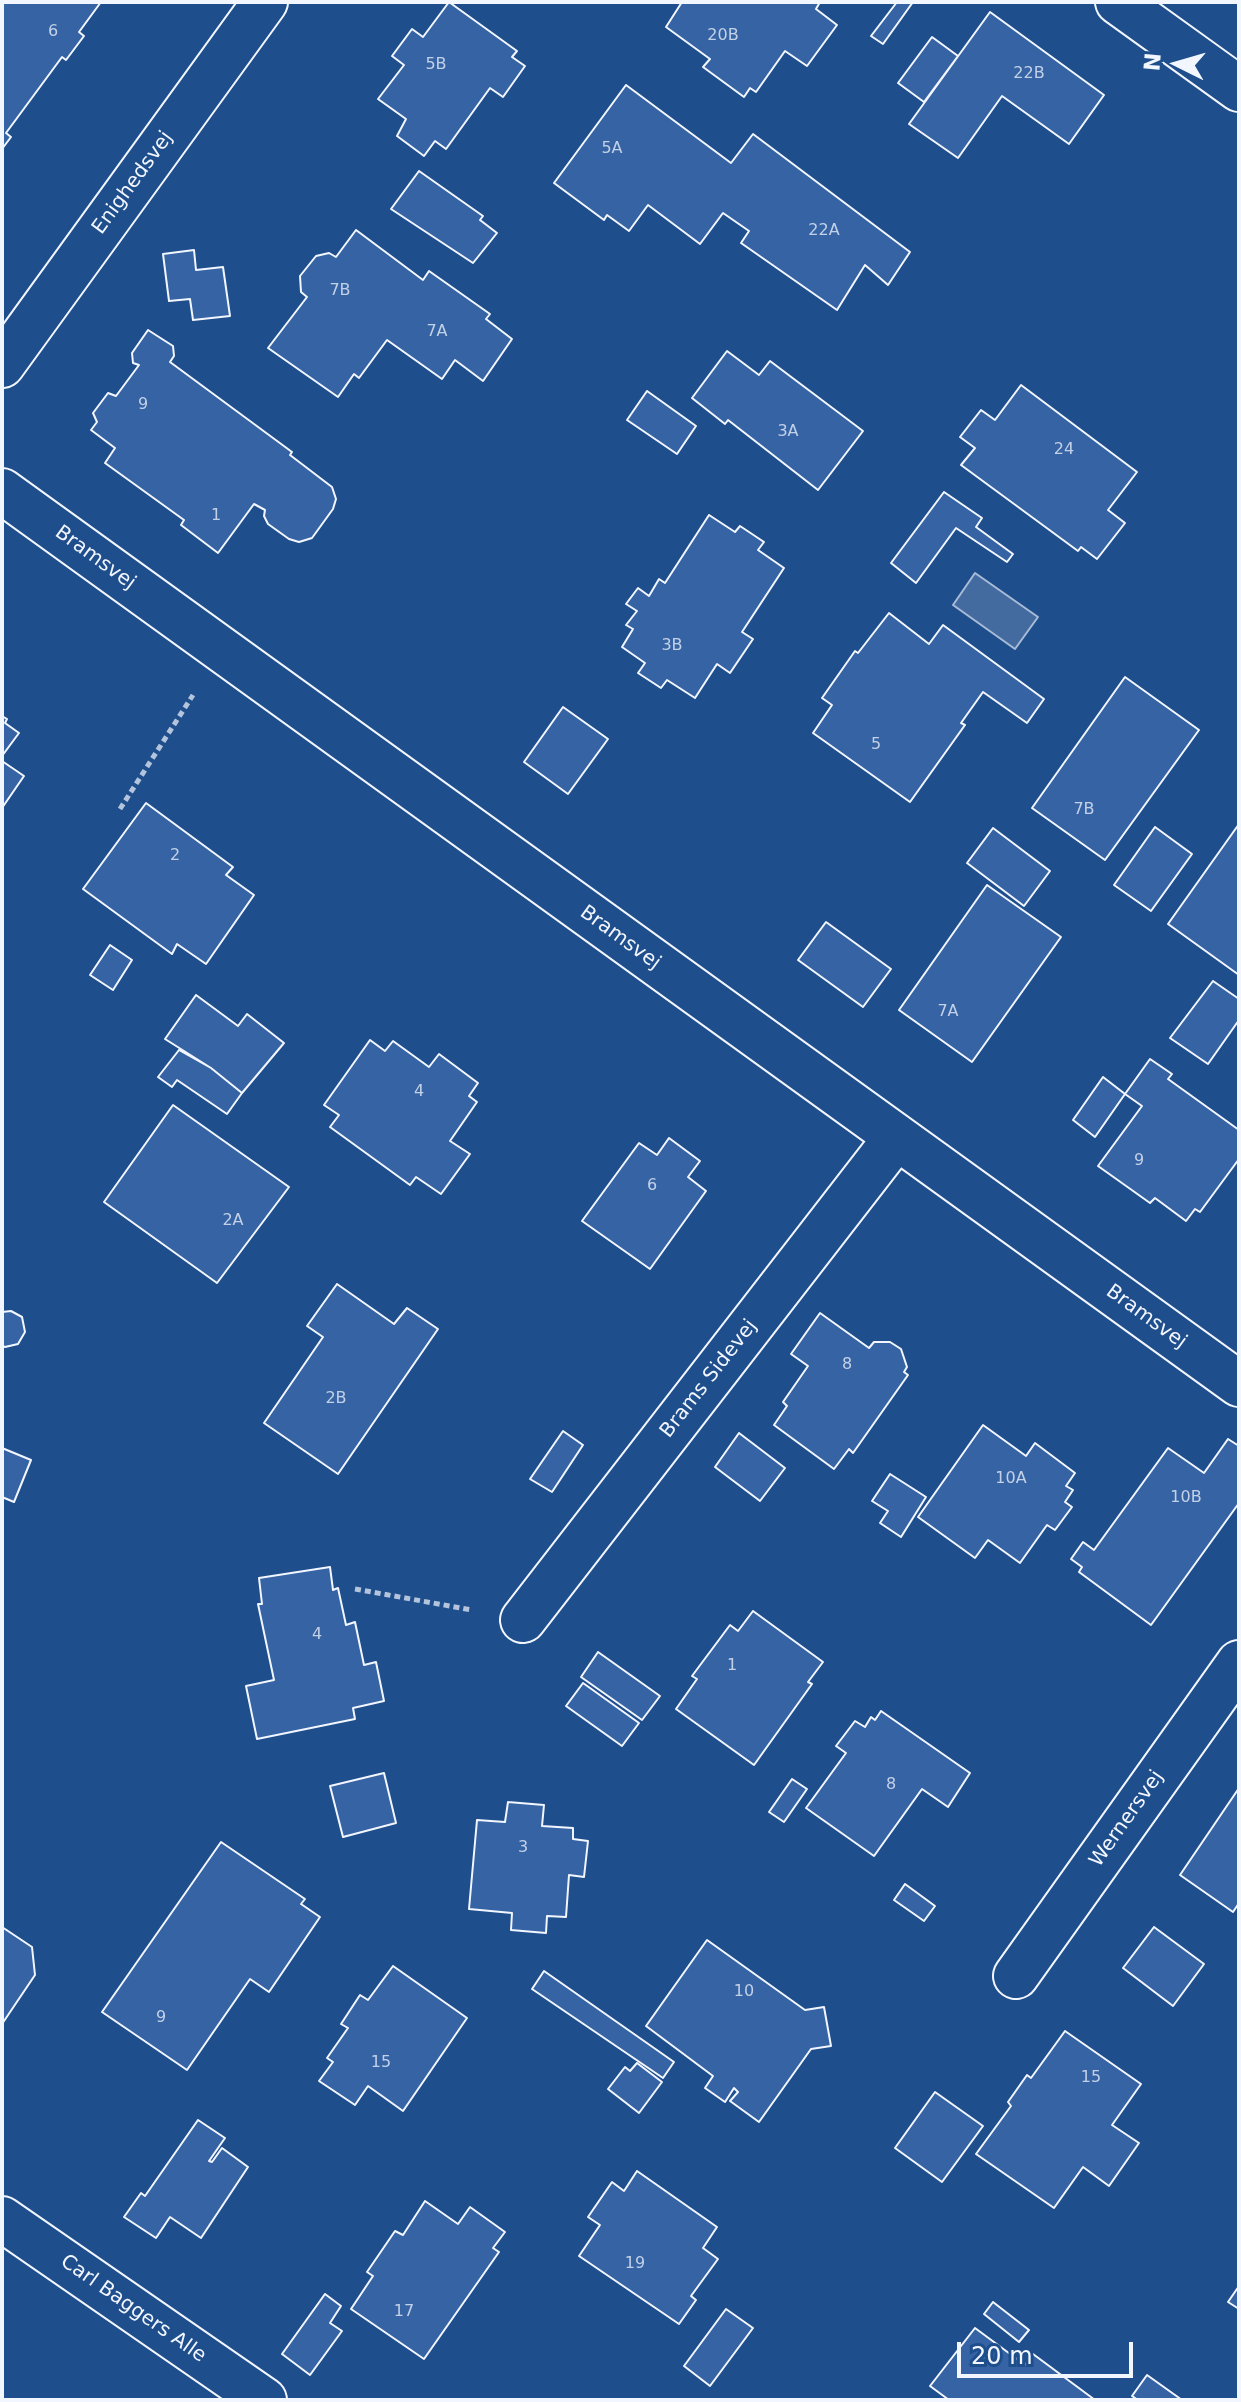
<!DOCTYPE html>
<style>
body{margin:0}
#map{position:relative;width:1241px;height:2402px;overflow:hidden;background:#1f4e8c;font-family:"DejaVu Sans",sans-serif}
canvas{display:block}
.frame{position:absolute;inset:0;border:4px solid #f2f6ff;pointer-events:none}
.north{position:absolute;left:1137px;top:24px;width:80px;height:80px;-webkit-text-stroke:6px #1f4e8c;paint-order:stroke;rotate:275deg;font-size:22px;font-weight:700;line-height:32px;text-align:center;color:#f2f6ff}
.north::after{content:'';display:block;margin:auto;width:28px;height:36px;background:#f2f6ff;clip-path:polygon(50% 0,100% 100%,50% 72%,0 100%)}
.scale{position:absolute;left:957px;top:2342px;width:176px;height:36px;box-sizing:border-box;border:4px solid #f2f6ff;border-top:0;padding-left:10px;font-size:24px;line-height:28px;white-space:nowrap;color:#f2f6ff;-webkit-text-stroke:6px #1f4e8c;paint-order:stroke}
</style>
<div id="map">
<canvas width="1241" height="2402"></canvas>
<div class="frame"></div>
<div class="north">N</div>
<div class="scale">20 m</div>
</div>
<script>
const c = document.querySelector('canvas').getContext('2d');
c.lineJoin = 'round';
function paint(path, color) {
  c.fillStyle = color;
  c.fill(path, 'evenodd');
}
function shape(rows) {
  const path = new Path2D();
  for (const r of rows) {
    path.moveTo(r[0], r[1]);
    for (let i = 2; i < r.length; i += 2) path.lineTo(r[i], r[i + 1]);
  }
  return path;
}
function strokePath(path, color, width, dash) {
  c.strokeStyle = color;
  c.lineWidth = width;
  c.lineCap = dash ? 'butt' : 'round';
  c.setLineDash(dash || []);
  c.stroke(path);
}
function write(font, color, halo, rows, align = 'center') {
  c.font = font + ' "DejaVu Sans",sans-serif';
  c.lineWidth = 6;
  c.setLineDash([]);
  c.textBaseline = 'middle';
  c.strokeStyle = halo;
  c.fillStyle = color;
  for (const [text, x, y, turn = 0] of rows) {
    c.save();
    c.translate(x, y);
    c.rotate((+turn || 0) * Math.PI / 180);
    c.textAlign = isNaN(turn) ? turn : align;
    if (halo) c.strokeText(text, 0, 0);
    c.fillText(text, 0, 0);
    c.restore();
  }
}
const water = shape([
 [975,573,1038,617,1015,649,953,605,975,573]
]);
paint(water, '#446ba0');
strokePath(water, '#a8bbd7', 2);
const building = shape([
 [2,2,101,2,79,32,84,36,66,60,62,57,6,133,11,137,2,149,2,2],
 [449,2,517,51,512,57,525,66,503,97,490,88,446,149,435,141,424,156,397,136,406,119,378,99,404,65,392,56,412,29,423,37,449,2],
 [682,2,820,2,816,9,837,25,807,66,785,51,756,92,750,88,744,97,703,67,710,59,666,27,682,2],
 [897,2,913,2,883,44,871,36,897,2],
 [990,12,1104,95,1069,144,1002,96,958,158,909,124,990,12],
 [932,37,958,56,924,102,898,83,932,37],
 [626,85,731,163,753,134,910,252,888,285,865,265,837,310,741,243,749,231,723,213,700,244,648,205,629,231,607,215,604,220,554,183,626,85],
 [419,171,483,216,480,220,497,233,473,263,391,209,419,171],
 [356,230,423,280,429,271,490,314,486,319,512,339,483,381,455,360,442,379,387,340,359,378,354,374,338,397,268,348,307,297,301,292,300,276,316,256,329,253,336,257,356,230],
 [194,250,196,270,223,267,230,316,193,320,190,299,169,301,163,254,194,250],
 [148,330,173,346,174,356,170,362,292,452,290,455,332,487,336,499,333,509,312,538,299,542,289,539,268,524,264,516,265,510,254,504,218,553,181,525,184,520,105,463,115,448,91,430,97,422,93,413,108,393,116,396,139,365,133,363,132,353,148,330],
 [727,351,759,375,770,361,863,431,818,490,728,420,725,424,692,398,727,351],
 [1021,385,1137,472,1108,510,1125,523,1097,559,1081,547,1078,551,961,465,975,448,960,437,981,410,995,420,1021,385],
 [647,391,696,426,677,454,627,420,647,391],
 [944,492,982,518,976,527,1013,554,1007,562,956,528,916,583,891,563,944,492],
 [709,515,735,532,740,526,764,542,758,550,784,568,742,632,753,639,730,673,717,664,695,698,667,680,661,688,638,673,645,663,622,647,633,629,626,625,637,611,626,604,638,588,649,596,659,579,665,583,709,515],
 [889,613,929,644,943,625,1044,699,1027,723,983,692,961,723,965,725,910,802,813,733,832,705,822,698,855,651,858,653,889,613],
 [1125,677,1199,730,1105,860,1032,808,1125,677],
 [563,707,608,739,568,794,524,762,563,707],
 [2,716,7,719,5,723,19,733,2,756,2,716],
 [2,761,24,776,2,808,2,761],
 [146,803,233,867,226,875,254,895,206,964,177,944,172,954,83,889,146,803],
 [1239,824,1239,975,1168,924,1239,824],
 [1155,827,1192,854,1151,911,1114,885,1155,827],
 [993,828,1050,871,1024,906,967,863,993,828],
 [987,885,1061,937,972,1062,899,1010,987,885],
 [826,922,891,969,863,1007,798,960,826,922],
 [110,945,132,960,113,990,90,975,110,945],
 [1213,981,1239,999,1239,1020,1208,1064,1170,1038,1213,981],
 [196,995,238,1026,247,1014,284,1043,242,1093,211,1068,165,1039,196,995],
 [370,1040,385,1051,393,1041,429,1067,439,1054,478,1083,469,1096,477,1102,450,1141,470,1154,441,1194,416,1177,410,1185,330,1127,339,1115,324,1105,370,1040],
 [179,1050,211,1068,242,1093,227,1114,177,1080,172,1087,158,1077,179,1050],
 [1150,1059,1172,1074,1168,1079,1239,1130,1239,1159,1200,1212,1195,1209,1186,1221,1155,1198,1150,1203,1098,1166,1142,1106,1125,1094,1150,1059],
 [1103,1077,1125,1094,1095,1137,1073,1120,1103,1077],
 [173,1105,289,1187,217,1283,104,1202,173,1105],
 [669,1138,700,1161,688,1177,706,1191,650,1269,582,1221,639,1143,657,1155,669,1138],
 [337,1284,394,1324,407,1308,438,1329,338,1474,264,1423,323,1337,307,1326,337,1284],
 [11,1311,22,1317,25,1332,18,1344,5,1347,2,1346,2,1312,11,1311],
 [820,1313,869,1348,874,1342,890,1342,901,1349,907,1367,904,1372,908,1375,853,1453,849,1449,834,1469,774,1425,787,1406,783,1402,808,1366,791,1354,820,1313],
 [983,1425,1026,1456,1035,1443,1075,1473,1066,1486,1073,1490,1065,1502,1072,1507,1055,1530,1047,1525,1020,1563,988,1540,975,1558,918,1517,983,1425],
 [563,1431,583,1445,552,1492,530,1479,563,1431],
 [739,1433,785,1468,760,1501,715,1467,739,1433],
 [1228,1439,1239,1446,1239,1503,1151,1625,1079,1572,1082,1567,1071,1559,1083,1542,1094,1550,1168,1448,1204,1473,1228,1439],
 [2,1448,31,1460,14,1502,2,1497,2,1448],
 [890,1474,926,1497,901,1537,880,1523,888,1511,872,1501,890,1474],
 [330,1567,333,1590,338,1588,346,1625,355,1622,364,1665,376,1662,384,1701,353,1708,355,1719,257,1739,246,1686,274,1680,258,1604,262,1604,259,1578,330,1567],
 [753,1611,823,1662,808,1682,812,1684,754,1765,676,1709,697,1679,692,1676,730,1625,738,1631,753,1611],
 [598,1652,660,1696,642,1720,581,1677,598,1652],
 [583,1683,639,1723,622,1746,566,1706,583,1683],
 [881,1711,970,1773,948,1807,922,1789,874,1856,806,1808,846,1753,836,1746,855,1721,865,1727,871,1717,875,1720,881,1711],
 [384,1773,396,1823,343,1837,330,1786,384,1773],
 [792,1779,807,1789,784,1822,769,1812,792,1779],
 [1239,1788,1239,1903,1233,1912,1180,1875,1239,1788],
 [508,1802,544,1805,542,1826,573,1828,573,1839,588,1841,584,1877,569,1875,566,1917,547,1916,546,1933,511,1930,512,1913,469,1909,477,1820,505,1822,508,1802],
 [221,1842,305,1899,301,1904,320,1917,269,1992,250,1979,187,2070,102,2012,221,1842],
 [905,1884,935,1906,924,1921,894,1900,905,1884],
 [2,1927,32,1947,35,1975,2,2024,2,1927],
 [1154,1927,1204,1964,1173,2006,1123,1968,1154,1927],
 [707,1940,805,2010,824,2007,831,2046,811,2049,759,2122,730,2101,738,2092,734,2088,725,2102,705,2088,713,2076,646,2026,707,1940],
 [393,1966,467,2018,403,2111,368,2086,355,2105,319,2081,333,2062,327,2058,348,2028,341,2024,360,1995,368,2000,393,1966],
 [544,1971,674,2062,663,2078,532,1989,544,1971],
 [1065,2031,1141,2084,1112,2125,1139,2143,1109,2186,1083,2167,1054,2208,976,2154,1011,2106,1008,2102,1027,2075,1031,2078,1065,2031],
 [637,2063,662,2082,639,2113,608,2089,625,2067,630,2071,637,2063],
 [935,2092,983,2126,942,2182,895,2148,935,2092],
 [198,2120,225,2138,209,2161,212,2162,222,2148,248,2167,201,2238,170,2217,156,2238,124,2217,141,2193,145,2196,198,2120],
 [637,2171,717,2227,703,2248,718,2259,691,2296,696,2300,679,2324,579,2256,600,2225,588,2217,612,2182,624,2191,637,2171],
 [425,2201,458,2224,470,2207,505,2232,493,2248,499,2252,424,2359,351,2309,373,2276,367,2272,395,2231,403,2235,425,2201],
 [1239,2286,1239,2309,1228,2302,1239,2286],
 [325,2294,341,2306,330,2323,342,2331,310,2375,282,2354,325,2294],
 [993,2302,1029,2330,1019,2342,984,2314,993,2302],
 [726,2309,753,2328,710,2386,684,2366,726,2309],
 [975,2328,1025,2365,1033,2354,1095,2400,949,2400,930,2386,975,2328],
 [1147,2375,1182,2400,1138,2400,1132,2396,1147,2375]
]);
paint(building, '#3563a3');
strokePath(building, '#f2f6ff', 2);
const street = shape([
 [2,365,265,2],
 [2,491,1239,1384],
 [523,1620,896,1138],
 [1016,1976,1239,1663],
 [2,2219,264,2400]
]);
const secondary = shape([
 [1118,2,1239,89]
]);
strokePath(street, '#f2f6ff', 48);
strokePath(secondary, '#f2f6ff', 48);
strokePath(shape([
 [120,809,193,695],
 [355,1589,472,1610]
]), '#b3c4dc', 5, [6, 4]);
strokePath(street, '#1f4e8c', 44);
strokePath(secondary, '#1f4e8c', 44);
write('16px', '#c3d1e8', null, [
 ["6",53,32],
 ["20B",723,36],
 ["5B",436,65],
 ["22B",1029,74],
 ["5A",612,149],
 ["22A",824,231],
 ["7B",340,291],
 ["7A",437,332],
 ["9",143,405],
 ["3A",788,432],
 ["24",1064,450],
 ["1",216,516],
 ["3B",672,646],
 ["5",876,745],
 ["7B",1084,810],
 ["2",175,856],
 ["7A",948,1012],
 ["4",419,1092],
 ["9",1139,1161],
 ["6",652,1186],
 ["2A",233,1221],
 ["8",847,1365],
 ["2B",336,1399],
 ["10A",1011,1479],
 ["10B",1186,1498],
 ["4",317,1635],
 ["1",732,1666],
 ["8",891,1785],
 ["3",523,1848],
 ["10",744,1992],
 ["9",161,2018],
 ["15",381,2063],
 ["15",1091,2078],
 ["19",635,2264],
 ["17",404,2312]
]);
write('20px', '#f2f6ff', '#1f4e8c', [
 ["Enighedsvej",133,183,-54],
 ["Bramsvej",95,558,36],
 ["Bramsvej",620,938,36],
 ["Bramsvej",1146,1317,36],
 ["Brams Sidevej",709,1379,-52],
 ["Wernersvej",1127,1819,-55],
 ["Carl Baggers Alle",133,2309,35]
]);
</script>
